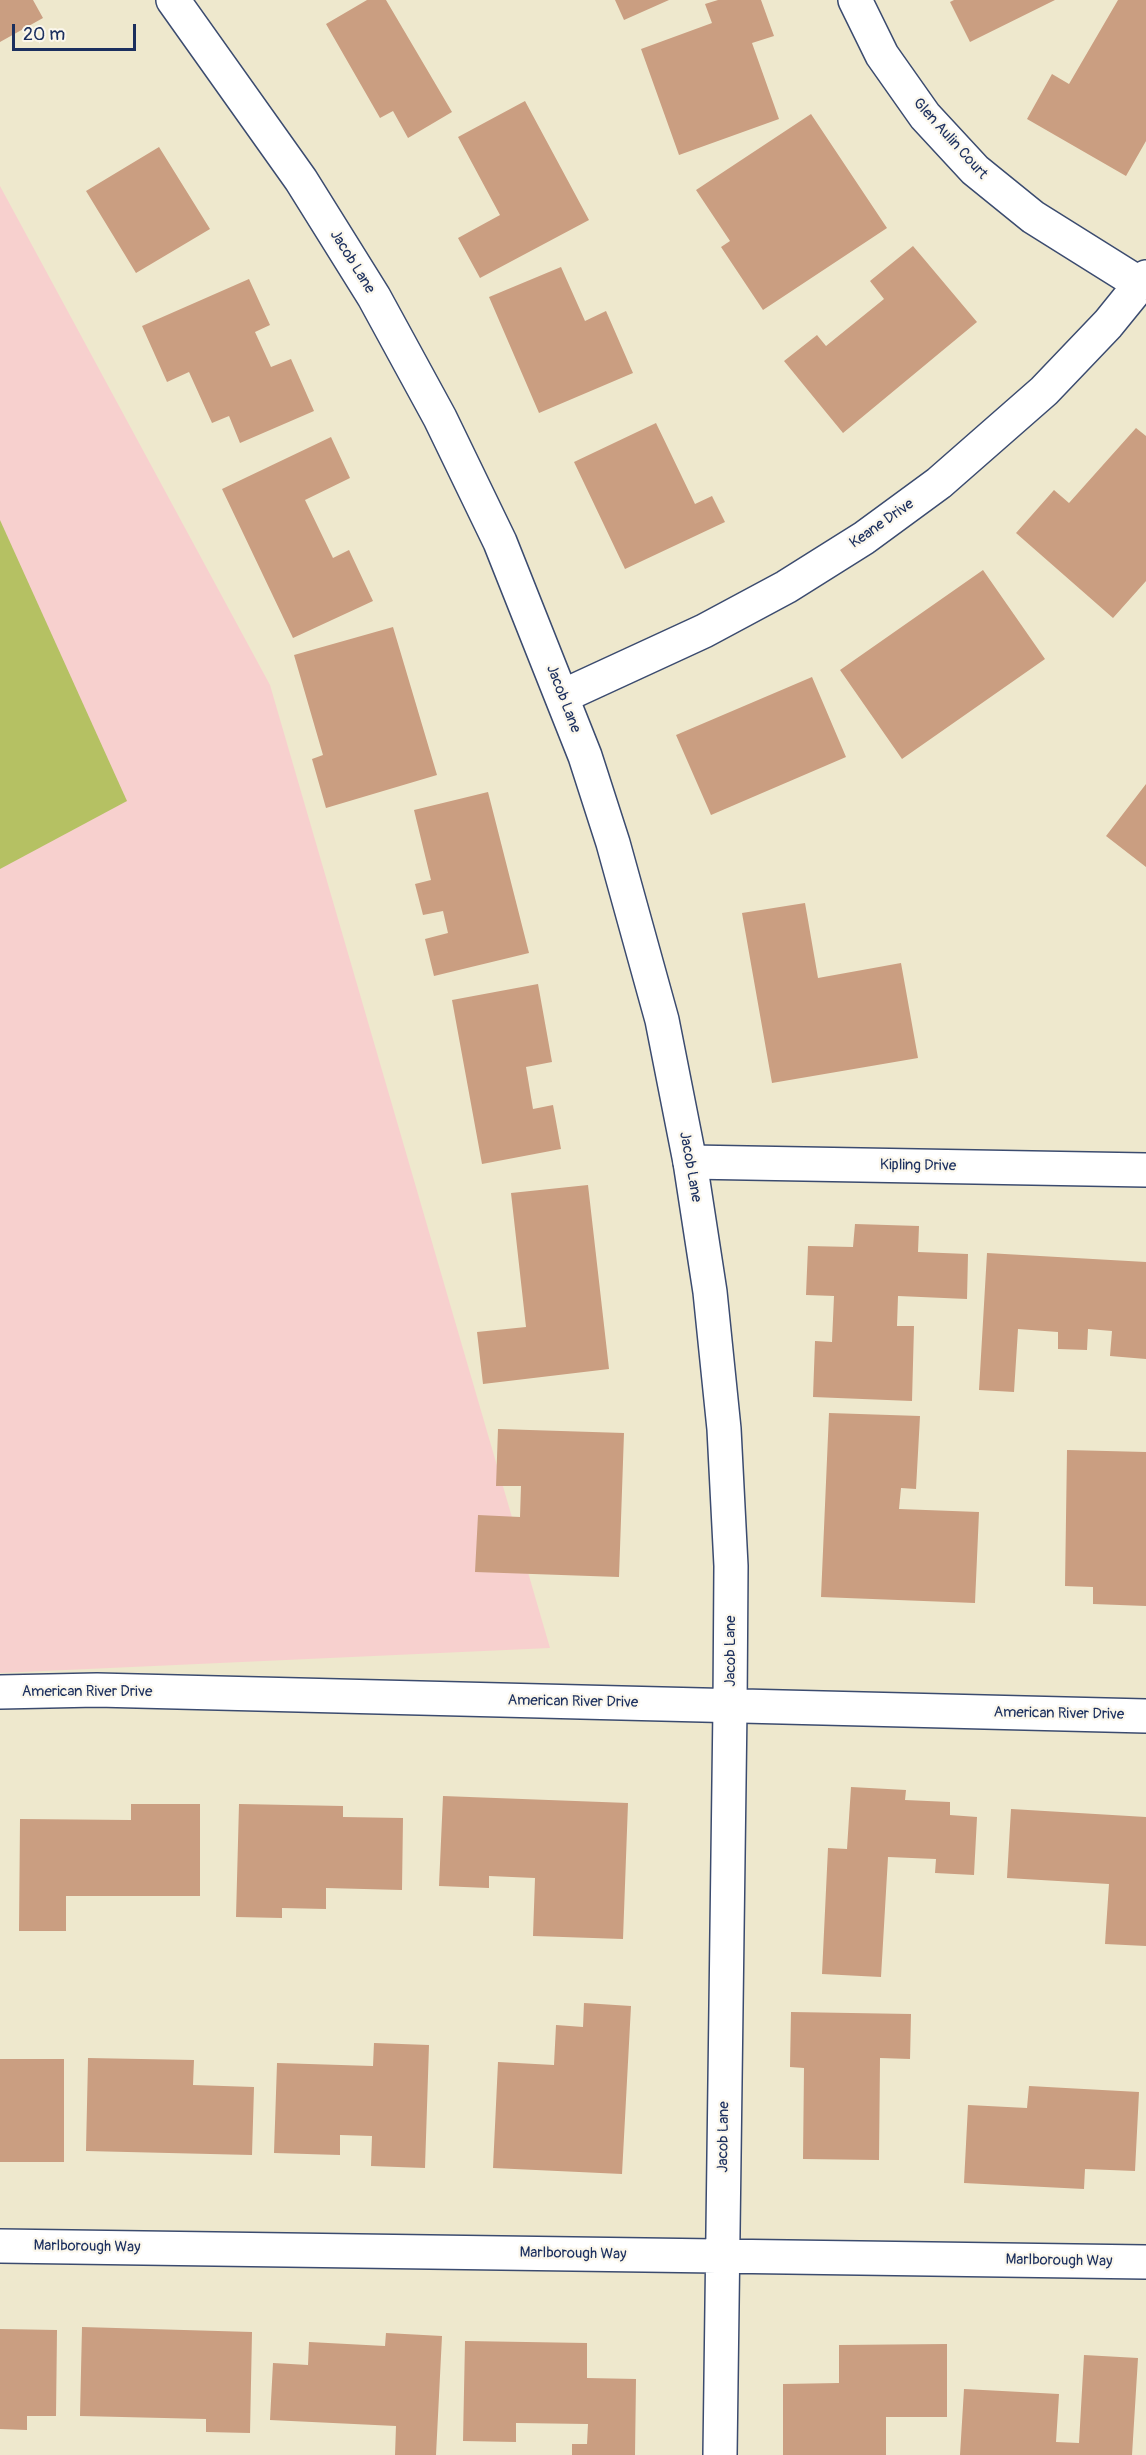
<!DOCTYPE html>
<style>
body{margin:0}
#map{position:relative;width:1146px;height:2455px;overflow:hidden;background:#eee8cd;font-family:Pangolin,sans-serif}
canvas{display:block}
.scale{position:absolute;left:12px;top:24px;width:124px;height:27px;box-sizing:border-box;border:3px solid #1b2f5e;border-top:0;padding-left:8px;font-size:18px;line-height:21px;white-space:nowrap;color:#1b2f5e;-webkit-text-stroke:4px #fbf7ec;paint-order:stroke}
</style>
<div id="map">
<canvas width="1146" height="2455"></canvas>
<div class="scale">20 m</div>
</div>
<script>
const c = document.querySelector('canvas').getContext('2d');
c.lineJoin = 'round';
function paint(path, color) {
  c.fillStyle = color;
  c.fill(path, 'evenodd');
}
function shape(rows) {
  const path = new Path2D();
  for (const r of rows) {
    path.moveTo(r[0], r[1]);
    for (let i = 2; i < r.length; i += 2) path.lineTo(r[i], r[i + 1]);
  }
  return path;
}
function strokePath(path, color, width, dash) {
  c.strokeStyle = color;
  c.lineWidth = width;
  c.lineCap = dash ? 'butt' : 'round';
  c.setLineDash(dash || []);
  c.stroke(path);
}
function write(font, color, halo, rows, align = 'center') {
  c.font = font + ' Pangolin,sans-serif';
  c.lineWidth = 4.5;
  c.setLineDash([]);
  c.textBaseline = 'middle';
  c.strokeStyle = halo;
  c.fillStyle = color;
  for (const [text, x, y, turn = 0] of rows) {
    c.save();
    c.translate(x, y);
    c.rotate((+turn || 0) * Math.PI / 180);
    c.textAlign = isNaN(turn) ? turn : align;
    if (halo) c.strokeText(text, 0, 0);
    c.fillText(text, 0, 0);
    c.restore();
  }
}
paint(shape([
 [0,186,270,685,550,1648,0,1673]
]), '#f7d0ce');
paint(shape([
 [0,520,127,801,0,869]
]), '#b5c163');
paint(shape([
 [0,0,33,0,43,18,0,42],
 [367,0,386,0,452,112,408,138,393,111,380,118,326,24],
 [615,0,669,0,624,20],
 [718,0,761,0,774,36,752,43,779,119,679,155,641,49,712,23,705,4],
 [954,0,1055,0,970,42,950,2],
 [1118,0,1146,0,1146,141,1126,176,1027,119,1052,74,1069,84],
 [525,101,589,220,480,278,458,238,500,215,458,137],
 [811,114,887,228,763,310,721,247,730,241,696,190],
 [159,147,210,229,136,273,86,191],
 [913,246,977,322,843,433,784,361,817,335,826,346,884,299,870,281],
 [561,267,585,321,606,311,633,373,539,413,489,297],
 [249,279,270,325,255,332,271,367,291,359,314,411,240,443,229,416,212,423,189,372,167,382,142,326],
 [656,423,695,504,712,496,725,522,625,569,574,462],
 [1136,428,1146,436,1146,581,1113,618,1016,533,1054,490,1069,503],
 [331,437,350,478,305,500,333,558,349,550,373,601,293,638,222,489],
 [983,570,1045,659,902,759,840,670],
 [393,627,437,775,326,808,312,759,323,755,294,655],
 [812,677,846,757,711,815,676,735],
 [1146,784,1146,867,1106,836],
 [488,792,529,953,434,976,425,939,448,933,443,911,423,915,415,884,431,880,414,810],
 [805,903,818,978,901,963,918,1058,772,1083,742,913],
 [538,984,552,1062,526,1067,533,1109,553,1105,561,1149,482,1164,452,1000],
 [588,1185,609,1369,483,1384,477,1332,526,1327,511,1193],
 [855,1224,919,1226,918,1252,968,1254,967,1299,898,1296,897,1326,914,1326,912,1401,813,1397,815,1341,832,1342,834,1296,806,1295,808,1246,853,1247],
 [987,1253,1146,1262,1146,1359,1110,1356,1112,1331,1088,1329,1087,1350,1058,1349,1058,1332,1018,1329,1014,1392,979,1390],
 [829,1413,920,1416,916,1489,901,1488,899,1509,979,1512,975,1603,821,1597],
 [498,1429,624,1433,619,1577,475,1572,478,1515,520,1517,521,1486,496,1486],
 [1067,1450,1146,1452,1146,1606,1093,1604,1093,1587,1065,1586],
 [851,1787,906,1790,905,1800,950,1802,950,1815,977,1817,974,1875,935,1873,936,1859,888,1857,881,1977,822,1974,828,1848,847,1849],
 [443,1796,628,1803,623,1939,533,1936,535,1878,489,1876,489,1888,439,1886],
 [131,1804,200,1804,200,1896,66,1896,66,1931,19,1931,20,1819,131,1820],
 [239,1804,343,1806,343,1817,403,1818,402,1890,326,1888,326,1909,282,1908,282,1918,236,1917],
 [1011,1809,1146,1817,1146,1946,1105,1944,1109,1884,1007,1878],
 [584,2003,631,2006,622,2174,493,2168,498,2062,554,2065,556,2025,583,2027],
 [791,2012,911,2014,910,2059,880,2058,879,2160,803,2159,804,2068,790,2067],
 [374,2043,429,2045,425,2168,371,2166,372,2136,340,2135,340,2155,274,2153,277,2063,373,2066],
 [88,2058,194,2060,193,2085,254,2087,252,2155,86,2151],
 [0,2059,64,2059,64,2162,0,2162],
 [1029,2086,1139,2092,1135,2171,1085,2169,1084,2189,964,2183,968,2105,1027,2108],
 [82,2327,252,2332,250,2433,206,2432,206,2419,80,2416],
 [0,2329,57,2330,56,2416,27,2416,27,2430,0,2429],
 [386,2333,442,2336,436,2455,395,2455,396,2426,270,2420,273,2363,308,2365,309,2342,385,2346],
 [465,2341,587,2343,587,2378,636,2379,635,2455,572,2455,572,2444,587,2444,588,2424,516,2423,516,2442,463,2441],
 [947,2344,947,2417,886,2417,886,2455,783,2455,783,2384,839,2383,839,2345],
 [1084,2355,1138,2358,1132,2455,960,2455,964,2389,1059,2394,1056,2442,1079,2443]
]), '#ca9e81');
const minor = shape([
 [855,0,882,55,925,116,975,170,1033,217,1140,284],
 [563,696,704,631,786,587,864,538,939,483,1044,391,1108,324,1146,277],
 [690,1162,1146,1170],
 [0,2246,1146,2262],
 [720,2455,730,1707]
]);
const tertiary = shape([
 [173,0,301,180,374,297,440,418,500,542,585,756,613,843,662,1020,690,1162,710,1292,724,1429,731,1566,730,1707],
 [0,1692,97,1690,1146,1716]
]);
strokePath(minor, '#3b4b6f', 36);
strokePath(tertiary, '#3b4b6f', 36);
strokePath(minor, '#fff', 33);
strokePath(tertiary, '#fff', 33);
write('15px', '#1b2f5e', '#fbf7ec', [
 ["Glen Aulin Court",950,139,48],
 ["Jacob Lane",352,262,58],
 ["Keane Drive",882,524,-35],
 ["Jacob Lane",563,699,69],
 ["Kipling Drive",918,1166,1],
 ["Jacob Lane",690,1167,80],
 ["Jacob Lane",731,1651,-90],
 ["American River Drive",87,1692],
 ["American River Drive",573,1702,1],
 ["American River Drive",1059,1714,1],
 ["Jacob Lane",724,2137,-89],
 ["Marlborough Way",87,2247,1],
 ["Marlborough Way",573,2254,1],
 ["Marlborough Way",1059,2261,1]
]);
</script>
